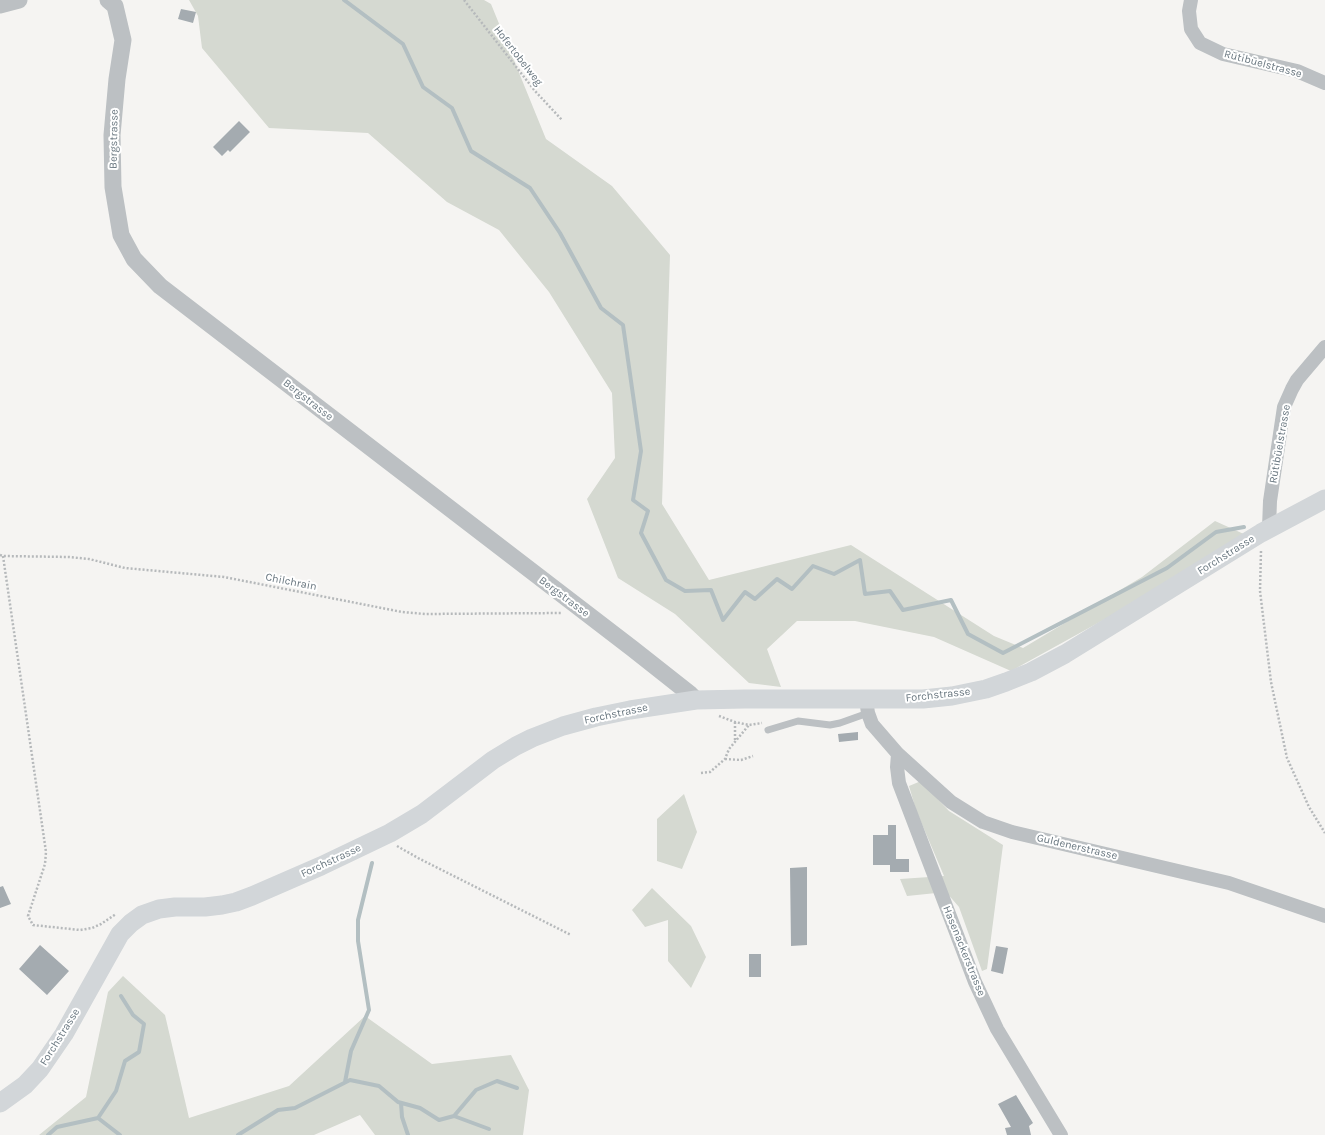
<!DOCTYPE html>
<meta charset="utf-8">
<style>
body{margin:0}
canvas{display:block;background:#f5f4f2}
</style>
<canvas width="1325" height="1135"></canvas>
<script>
const c = document.querySelector('canvas').getContext('2d');
c.lineJoin = 'round';
function paint(path, color) {
  c.fillStyle = color;
  c.fill(path, 'evenodd');
}
function shape(rows) {
  const path = new Path2D();
  for (const r of rows) {
    path.moveTo(r[0], r[1]);
    for (let i = 2; i < r.length; i += 2) path.lineTo(r[i], r[i + 1]);
  }
  return path;
}
function strokePath(path, color, width, dash) {
  c.strokeStyle = color;
  c.lineWidth = width;
  c.lineCap = dash ? 'butt' : 'round';
  c.setLineDash(dash || []);
  c.stroke(path);
}
function write(font, color, halo, rows, align = 'center') {
  c.font = font + ' Karla,sans-serif';
  c.lineWidth = 4;
  c.setLineDash([]);
  c.textBaseline = 'middle';
  c.strokeStyle = halo;
  c.fillStyle = color;
  for (const [text, x, y, turn = 0] of rows) {
    c.save();
    c.translate(x, y);
    c.rotate((+turn || 0) * Math.PI / 180);
    c.textAlign = isNaN(turn) ? turn : align;
    if (halo) c.strokeText(text, 0, 0);
    c.fillText(text, 0, 0);
    c.restore();
  }
}
paint(shape([
 [189,0,484,0,491,4,546,139,612,186,670,255,662,504,709,580,851,545,994,636,1023,648,1142,577,1215,521,1246,535,1107,618,1011,671,934,637,855,621,797,621,767,649,781,687,749,683,675,614,618,578,587,499,615,458,612,393,549,292,499,230,447,202,368,133,269,128,202,48,198,16],
 [921,781,949,811,1003,845,987,969,982,971,959,907,946,892,907,896,900,879,944,876,916,810,909,786],
 [684,794,697,832,682,869,657,861,657,819],
 [652,888,691,926,706,957,691,988,668,961,668,920,645,927,632,910],
 [123,976,165,1015,189,1118,289,1086,365,1016,432,1064,511,1055,529,1090,523,1135,375,1135,360,1115,314,1135,39,1135,86,1097,108,992]
]), '#d5d9d1');
strokePath(shape([
 [344,0,403,44,423,87,452,108,471,151,530,188,560,233,601,308,623,325,641,451,633,500,648,511,641,533,666,580,685,591,711,590,723,620,745,592,755,599,777,579,792,589,813,566,834,574,860,560,865,594,890,591,903,610,951,600,968,634,1003,653,1167,568,1216,532,1244,527],
 [345,1082,351,1051,369,1010,358,941,358,920,372,863],
 [401,1103,402,1117,408,1135],
 [454,1116,489,1129],
 [98,1118,116,1091,125,1061,139,1052,144,1024,133,1015,121,996],
 [48,1135,57,1127,98,1118,120,1135],
 [238,1135,278,1110,295,1108,350,1080,379,1086,398,1102,420,1108,439,1120,454,1116,476,1090,497,1081,517,1088]
]), '#b3bfc2', 4);
paint(shape([
 [181,9,196,12,193,23,178,19],
 [239,121,250,132,230,152,228,150,222,156,213,147],
 [858,732,858,740,839,742,838,734],
 [888,825,896,825,896,859,909,859,909,872,890,872,890,865,873,865,873,835,888,835],
 [807,867,807,945,791,946,790,868],
 [3,886,11,904,0,908,0,887],
 [40,945,69,971,47,995,19,969],
 [996,946,1008,948,1003,974,991,971],
 [749,954,761,954,761,977,749,977],
 [1016,1095,1033,1123,1029,1126,1031,1135,1007,1135,1005,1128,1011,1127,998,1104]
]), '#a4abb0');
strokePath(shape([
 [464,0,535,91,562,120],
 [1261,551,1260,591,1271,682,1287,758,1309,807,1325,833],
 [0,555,3,556,69,557,89,559,125,568,224,577,402,612,425,614,562,613],
 [3,556,46,852,45,864,28,916,33,925,80,930,92,928,101,924,116,914],
 [719,716,735,722,749,725,762,723],
 [735,722,735,740],
 [725,759,741,760,753,756],
 [701,773,710,772,725,759,729,749,749,725],
 [397,846,418,858,571,935]
]), '#b6b9bb', 2.5, [2, 2]);
strokePath(shape([
 [768,730,798,721,830,725,840,723,868,713]
]), '#bcc0c3', 7);
strokePath(shape([
 [1191,0,1189,11,1191,29,1200,43,1223,54,1297,71,1325,83],
 [1269,528,1270,501,1284,407,1292,389,1297,380,1325,347],
 [866,699,868,713,872,724,898,754,951,802,983,822,1012,832,1229,883,1325,916],
 [898,754,897,767,899,783,975,982,997,1029,1061,1135]
]), '#bcc0c3', 14);
strokePath(shape([
 [108,0,115,6,123,40,117,79,112,135,113,187,121,235,134,259,160,286,633,649,690,694,696,700],
 [0,5,19,0]
]), '#bcc0c3', 17);
strokePath(shape([
 [0,1103,25,1085,40,1069,64,1034,120,934,131,923,142,915,159,909,175,907,205,907,222,905,236,902,252,896,321,866,390,833,422,814,493,760,516,746,532,738,563,726,596,717,630,710,696,700,745,699,923,699,952,696,986,689,1006,682,1031,672,1065,654,1261,533,1325,499]
]), '#d2d6d9', 19);
write('11px', '#68767f', '#fff', [
 ["Hofertobelweg",518,56,52],
 ["Rütibüelstrasse",1263,64,15],
 ["Bergstrasse",114,139,-89],
 ["Bergstrasse",308,400,38],
 ["Rütibüelstrasse",1280,444,-80],
 ["Forchstrasse",1226,555,-32],
 ["Chilchrain",291,582,11],
 ["Bergstrasse",564,597,37],
 ["Forchstrasse",938,695,-6],
 ["Forchstrasse",616,714,-12],
 ["Guldenerstrasse",1077,847,13],
 ["Forchstrasse",331,861,-25],
 ["Hasenackerstrasse",964,951,68],
 ["Forchstrasse",60,1037,-58]
]);
</script>
